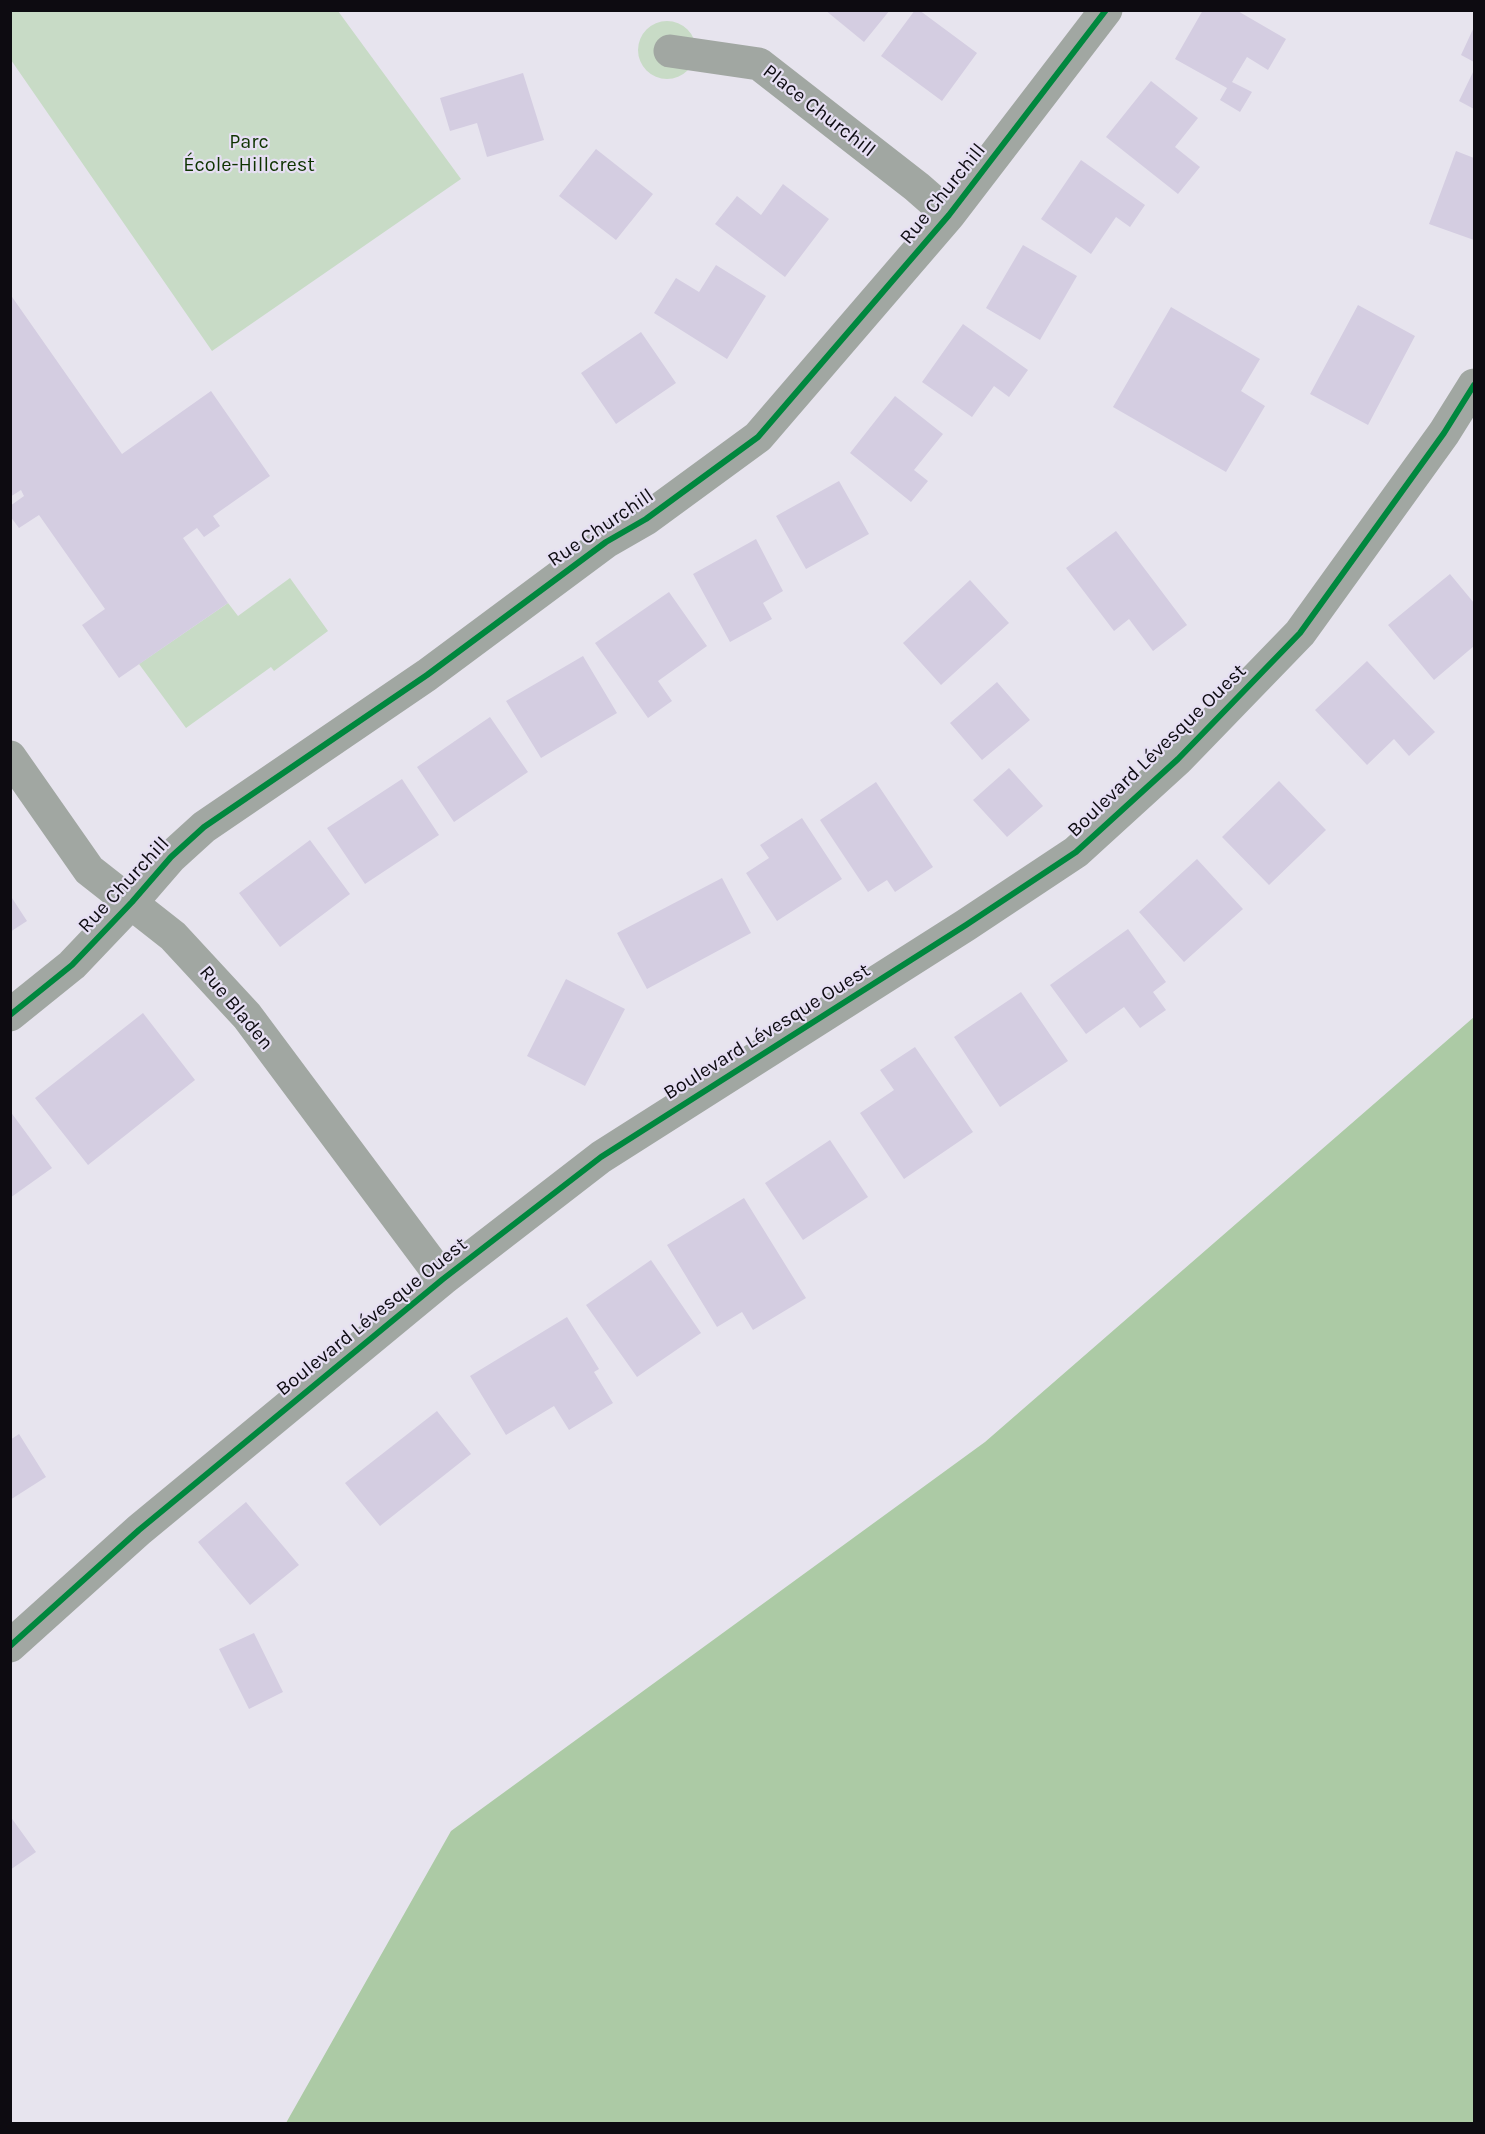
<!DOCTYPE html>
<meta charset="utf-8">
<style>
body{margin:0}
#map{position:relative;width:1485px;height:2134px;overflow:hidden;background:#e7e4ee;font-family:Karla,sans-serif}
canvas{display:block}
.frame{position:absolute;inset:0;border:12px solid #0d0b11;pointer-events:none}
</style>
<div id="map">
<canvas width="1485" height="2134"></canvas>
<div class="frame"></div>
</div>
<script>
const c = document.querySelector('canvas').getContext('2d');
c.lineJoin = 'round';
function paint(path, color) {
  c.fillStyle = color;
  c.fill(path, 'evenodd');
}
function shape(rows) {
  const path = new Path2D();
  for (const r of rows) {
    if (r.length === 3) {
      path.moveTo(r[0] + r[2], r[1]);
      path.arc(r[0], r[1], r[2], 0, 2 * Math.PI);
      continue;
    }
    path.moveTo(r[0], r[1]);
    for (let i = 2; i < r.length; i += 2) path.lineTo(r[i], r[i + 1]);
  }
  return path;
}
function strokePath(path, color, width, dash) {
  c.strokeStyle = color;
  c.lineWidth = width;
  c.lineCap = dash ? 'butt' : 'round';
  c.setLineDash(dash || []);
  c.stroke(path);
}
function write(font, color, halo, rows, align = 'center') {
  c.font = font + ' Karla,sans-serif';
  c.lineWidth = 4.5;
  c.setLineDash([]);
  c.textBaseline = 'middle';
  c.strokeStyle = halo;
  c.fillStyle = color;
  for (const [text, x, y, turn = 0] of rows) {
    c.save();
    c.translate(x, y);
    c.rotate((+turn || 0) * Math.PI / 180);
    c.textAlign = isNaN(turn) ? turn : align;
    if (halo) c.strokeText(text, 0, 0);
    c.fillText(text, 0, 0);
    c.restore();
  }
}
paint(shape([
 [10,11,338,11,461,179,212,351,11,60],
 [667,50,29],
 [290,578,328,631,274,671,271,667,186,728,139,664,228,603,238,616]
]), '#c8dbc6');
paint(shape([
 [1474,1017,1474,2123,286,2123,451,1831,985,1442]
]), '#accaa5');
paint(shape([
 [825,10,890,10,864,42],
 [915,10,919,10,977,53,942,101,881,56],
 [1203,10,1236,10,1286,39,1268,70,1247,57,1232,82,1252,92,1240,112,1220,100,1227,88,1175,59],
 [1474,27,1474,62,1461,55],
 [1474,70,1474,109,1459,101],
 [523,73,544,140,487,157,477,123,450,131,440,98],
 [1151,81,1198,118,1175,147,1200,167,1178,194,1106,137],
 [596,149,653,194,616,240,559,196],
 [1456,151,1474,158,1474,240,1429,224],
 [1081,160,1145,205,1130,227,1116,217,1091,254,1041,219],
 [783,184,829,219,785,277,715,224,737,196,761,215],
 [1023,245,1077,276,1040,340,986,308],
 [716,265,766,296,727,359,654,313,676,278,699,292],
 [10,294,122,454,211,391,270,476,213,516,220,526,204,537,197,528,183,538,228,603,119,678,82,625,105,609,39,515,19,528,10,516,10,506,24,496,21,490,10,497],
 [1358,305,1415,336,1368,425,1310,394],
 [1171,307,1260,359,1241,391,1265,406,1226,472,1113,407],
 [963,324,1028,370,1009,397,994,386,972,417,922,382],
 [641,332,676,383,616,424,581,373],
 [895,396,943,434,914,470,928,481,911,502,850,453],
 [839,481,869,534,806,569,776,516],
 [1116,531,1187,625,1153,651,1129,619,1114,631,1066,568],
 [756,539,783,591,763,603,772,619,730,642,693,574],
 [1450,574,1474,603,1474,646,1434,680,1388,625],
 [970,580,1009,623,941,685,903,643],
 [669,592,707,646,658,681,672,701,648,718,595,643],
 [583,656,617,713,541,758,506,701],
 [1367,661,1435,732,1409,756,1394,739,1367,765,1315,710],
 [997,682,1030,720,982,760,950,723],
 [490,717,528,772,454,822,417,767],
 [1009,768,1043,806,1007,837,973,800],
 [402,779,439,835,365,884,327,828],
 [1279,781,1326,830,1269,885,1222,837],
 [876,782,933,867,895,892,887,880,868,892,820,820],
 [802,818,842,879,777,921,746,873,769,858,760,845],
 [310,840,350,894,280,947,239,893],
 [1197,859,1243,909,1184,962,1139,912],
 [722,878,751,933,647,989,617,933],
 [10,895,27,921,10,932],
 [1128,929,1166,982,1153,992,1166,1010,1140,1028,1124,1007,1086,1034,1050,985],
 [566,979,625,1009,585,1086,527,1056],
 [1021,992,1068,1061,1000,1107,954,1037],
 [143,1013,195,1080,88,1165,35,1098],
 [915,1047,973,1132,904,1179,860,1113,894,1090,880,1070],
 [10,1111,52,1168,10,1198],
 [830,1140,868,1197,803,1240,765,1183],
 [744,1198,806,1298,753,1330,742,1312,717,1327,667,1245],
 [651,1260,701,1333,637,1377,586,1305],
 [567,1317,599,1369,594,1372,613,1403,569,1430,554,1406,506,1435,470,1376],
 [437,1411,471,1454,380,1526,345,1483],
 [19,1434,46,1477,10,1500,10,1440],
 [246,1502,299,1565,250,1605,198,1542],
 [254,1633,283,1692,249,1709,219,1649],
 [10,1816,36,1852,10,1870]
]), '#d4cde1');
strokePath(shape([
 [670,51,759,64,917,187,949,215],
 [10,757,89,870,173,936,247,1016,443,1279],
 [10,1015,72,965,132,902,171,857,204,827,427,675,606,542,646,519,758,437,949,215,1106,10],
 [10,1646,139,1530,443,1279,601,1157,966,925,1076,852,1178,759,1300,633,1444,433,1474,385]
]), '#a1a7a2', 33);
strokePath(shape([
 [10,1015,72,965,132,902,171,857,204,827,427,675,606,542,646,519,758,437,949,215,1106,10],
 [10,1646,139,1530,443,1279,601,1157,966,925,1076,852,1178,759,1300,633,1444,433,1474,385]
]), '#00873e', 6);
write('20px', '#0d0b11', '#e6dff3', [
 ["Place Churchill",819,111,38],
 ["Rue Churchill",943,194,-51],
 ["Rue Churchill",601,528,-34],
 ["Boulevard Lévesque Ouest",1157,751,-44],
 ["Rue Churchill",124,885,-47],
 ["Rue Bladen",236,1008,50],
 ["Boulevard Lévesque Ouest",767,1032,-32],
 ["Boulevard Lévesque Ouest",372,1317,-39]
]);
write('20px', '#0e3400', '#e6dff3', [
 ["Parc",249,142],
 ["École-Hillcrest",249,165]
]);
</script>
